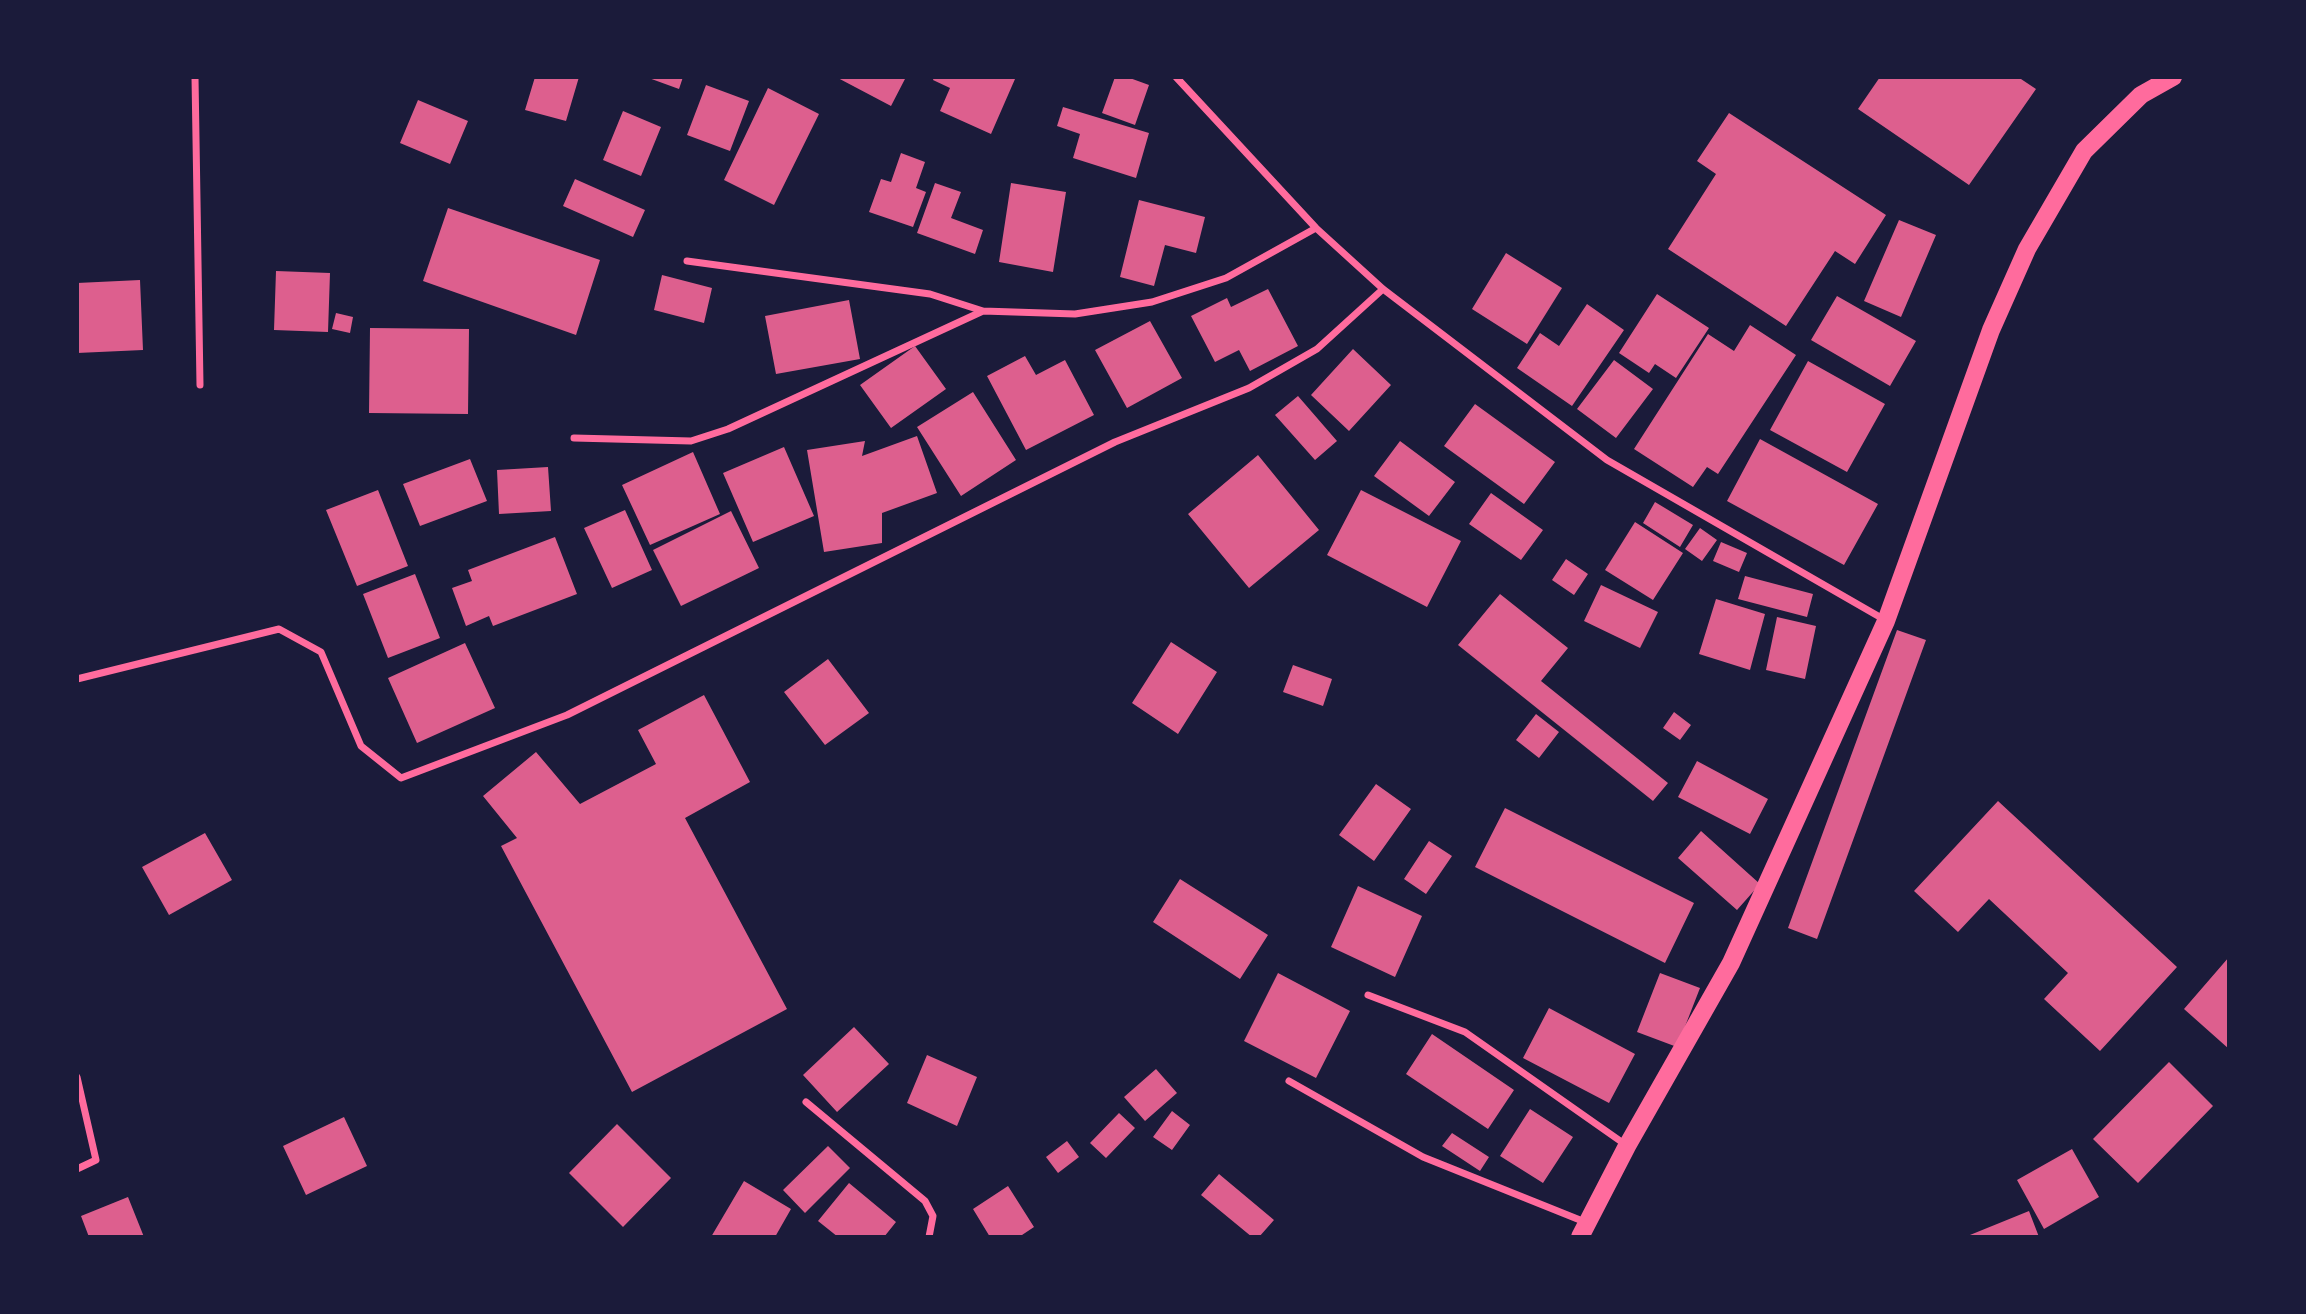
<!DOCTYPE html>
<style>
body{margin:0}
#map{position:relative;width:2306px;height:1314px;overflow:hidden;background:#1b1b3a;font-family:"Golos Text",sans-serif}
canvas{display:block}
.frame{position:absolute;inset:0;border:79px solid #1b1b3a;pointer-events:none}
</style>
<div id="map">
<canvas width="2306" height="1314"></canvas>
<div class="frame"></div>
</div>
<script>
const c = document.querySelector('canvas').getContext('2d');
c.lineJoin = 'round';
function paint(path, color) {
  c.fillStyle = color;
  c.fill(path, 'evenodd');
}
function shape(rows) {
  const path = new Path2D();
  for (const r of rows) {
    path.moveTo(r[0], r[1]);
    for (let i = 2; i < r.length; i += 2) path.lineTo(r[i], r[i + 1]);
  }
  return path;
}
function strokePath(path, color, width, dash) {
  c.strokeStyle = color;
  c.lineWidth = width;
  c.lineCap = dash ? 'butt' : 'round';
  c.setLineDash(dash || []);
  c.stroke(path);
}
paint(shape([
 [535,77,579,77,566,121,525,110],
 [646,77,683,77,679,89],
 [836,77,906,77,891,106],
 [934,77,1011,77,1015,79,991,134,940,111,950,88,933,80],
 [1115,77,1127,77,1149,85,1135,125,1102,113],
 [1880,77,2018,77,2036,89,1969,185,1858,109],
 [706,85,749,101,730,151,687,135],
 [768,88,819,114,774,205,724,180],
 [418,100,468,121,450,164,400,143],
 [1063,107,1149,133,1136,178,1073,158,1080,134,1057,126],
 [623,111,661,127,641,176,603,160],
 [1729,113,1886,215,1855,264,1835,251,1786,326,1668,249,1716,174,1697,161],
 [901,153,925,162,916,188,926,192,913,227,869,212,881,179,891,182],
 [575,179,645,210,633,237,563,206],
 [935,183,961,192,951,218,983,230,975,254,917,233],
 [1011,183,1066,192,1053,272,999,262],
 [1139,200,1205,217,1196,253,1165,245,1154,286,1120,277],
 [448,208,600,260,576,335,423,281],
 [1899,220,1936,235,1901,317,1864,301],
 [1506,253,1562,288,1527,344,1472,309],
 [276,271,330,273,328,332,274,330],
 [662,275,712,288,704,323,654,310],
 [140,280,143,350,77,353,77,283],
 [1268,289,1298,346,1250,371,1239,350,1215,362,1191,316,1227,298,1231,307],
 [1657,294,1709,328,1676,378,1655,364,1649,373,1619,353],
 [1837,296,1916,341,1890,386,1811,340],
 [849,300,860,359,776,374,765,316],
 [1587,304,1624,330,1572,406,1517,368,1540,333,1559,346],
 [336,313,353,317,350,333,332,329],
 [1150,321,1182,378,1127,408,1095,350],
 [1750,325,1796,355,1718,474,1707,467,1693,487,1634,449,1708,334,1734,351],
 [370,328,469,329,468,414,369,413],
 [915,346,946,389,891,428,860,385],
 [1353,349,1391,385,1349,431,1311,395],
 [1025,356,1036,375,1065,360,1094,415,1026,450,987,376],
 [1614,360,1653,389,1616,438,1577,409],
 [1808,361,1885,404,1847,472,1770,430],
 [973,392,1016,460,961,496,917,427],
 [1298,396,1337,441,1315,460,1275,415],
 [1475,404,1555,462,1524,504,1444,446],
 [917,436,937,493,882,513,882,543,824,552,807,450,865,441,862,456],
 [1760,439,1878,504,1844,565,1727,501],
 [1400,441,1455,482,1429,516,1374,476],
 [784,447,814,516,753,542,723,473],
 [693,452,720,514,650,545,622,485],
 [1258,455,1319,530,1249,588,1188,514],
 [470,459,487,501,420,526,403,484],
 [548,467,551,511,499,514,497,470],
 [378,490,408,566,357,586,326,510],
 [1361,490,1461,541,1427,607,1327,555],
 [1491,493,1543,530,1521,560,1469,524],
 [1655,502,1693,525,1680,547,1643,523],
 [625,510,652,570,612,588,584,528],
 [731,511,759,568,681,606,653,550],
 [1635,522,1683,553,1653,600,1605,570],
 [1700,528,1717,540,1702,561,1685,549],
 [555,537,577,594,493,626,489,616,466,626,452,588,472,581,468,570],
 [1721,542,1747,553,1739,572,1713,561],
 [1566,559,1588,574,1574,595,1552,580],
 [415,574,440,638,388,658,363,594],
 [1745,576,1813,594,1807,617,1738,599],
 [1601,585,1658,612,1640,648,1584,621],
 [1500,594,1568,648,1541,681,1668,783,1653,801,1458,645],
 [1716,599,1765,614,1750,670,1699,654],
 [1777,617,1816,626,1805,679,1766,670],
 [1897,630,1926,640,1817,939,1788,928],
 [1171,642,1217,672,1178,734,1132,703],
 [465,643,495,708,417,743,388,678],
 [828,659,869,713,825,745,784,692],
 [1293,665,1332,679,1323,706,1283,692],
 [704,695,750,782,685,818,787,1009,632,1092,501,846,517,838,483,796,536,752,580,804,656,764,638,730],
 [1674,712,1691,725,1680,740,1663,728],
 [1536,714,1559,732,1539,758,1516,740],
 [1697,761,1768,799,1750,834,1678,797],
 [1376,784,1411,809,1374,861,1339,835],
 [1998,801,2177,967,2100,1051,2044,999,2068,973,1989,899,1958,932,1914,891],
 [1505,808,1694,903,1665,963,1475,867],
 [1701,831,1760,884,1737,910,1678,858],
 [205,833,232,880,169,915,142,867],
 [1429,841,1452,856,1426,894,1404,879],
 [1180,879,1268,935,1240,979,1153,922],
 [1358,886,1422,916,1395,977,1331,947],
 [2229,957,2229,1049,2184,1009],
 [1278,973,1350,1011,1316,1078,1244,1041],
 [1660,973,1700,988,1677,1047,1637,1032],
 [1549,1008,1635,1054,1609,1103,1523,1058],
 [854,1027,889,1064,837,1112,803,1075],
 [1432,1034,1514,1090,1488,1129,1406,1074],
 [927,1055,977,1077,957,1126,907,1103],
 [2169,1062,2213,1106,2138,1183,2093,1139],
 [1156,1069,1177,1093,1145,1121,1124,1097],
 [1530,1109,1573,1137,1543,1183,1500,1156],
 [1172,1111,1190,1125,1172,1150,1153,1137],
 [1119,1113,1135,1128,1106,1158,1090,1143],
 [344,1117,367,1166,306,1195,283,1146],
 [617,1124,671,1178,623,1227,569,1173],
 [1452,1133,1489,1157,1480,1171,1442,1146],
 [1067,1141,1079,1157,1058,1173,1046,1157],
 [828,1146,850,1168,805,1213,783,1190],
 [2072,1149,2099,1197,2044,1229,2017,1180],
 [1219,1174,1274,1220,1259,1237,1252,1237,1201,1195],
 [744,1181,791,1209,775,1237,711,1237],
 [849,1183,896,1222,884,1237,838,1237,818,1221],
 [1008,1186,1034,1227,1019,1237,990,1237,973,1209],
 [128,1197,144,1237,89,1237,81,1216],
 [2029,1211,2039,1237,1965,1237]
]), '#dd5f8e');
strokePath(shape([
 [195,77,200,385],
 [1176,77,1316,228,1383,289,1607,460,1885,620],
 [687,261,930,294,983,311],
 [574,438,691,441,728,429,983,311,1075,314,1152,302,1226,278,1316,228],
 [77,679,279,629,321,652,361,746,401,778,567,715,1115,442,1249,388,1317,349,1383,289],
 [1368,995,1465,1032,1626,1145],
 [77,1077,96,1160,77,1169],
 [1289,1081,1423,1157,1585,1222],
 [806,1102,925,1201,933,1216,929,1237]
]), '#ff6b9d', 7);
strokePath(shape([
 [1580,1237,1627,1146,1731,963,1886,621,1991,330,2027,249,2084,151,2141,95,2173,77]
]), '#ff6b9d', 18);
</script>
